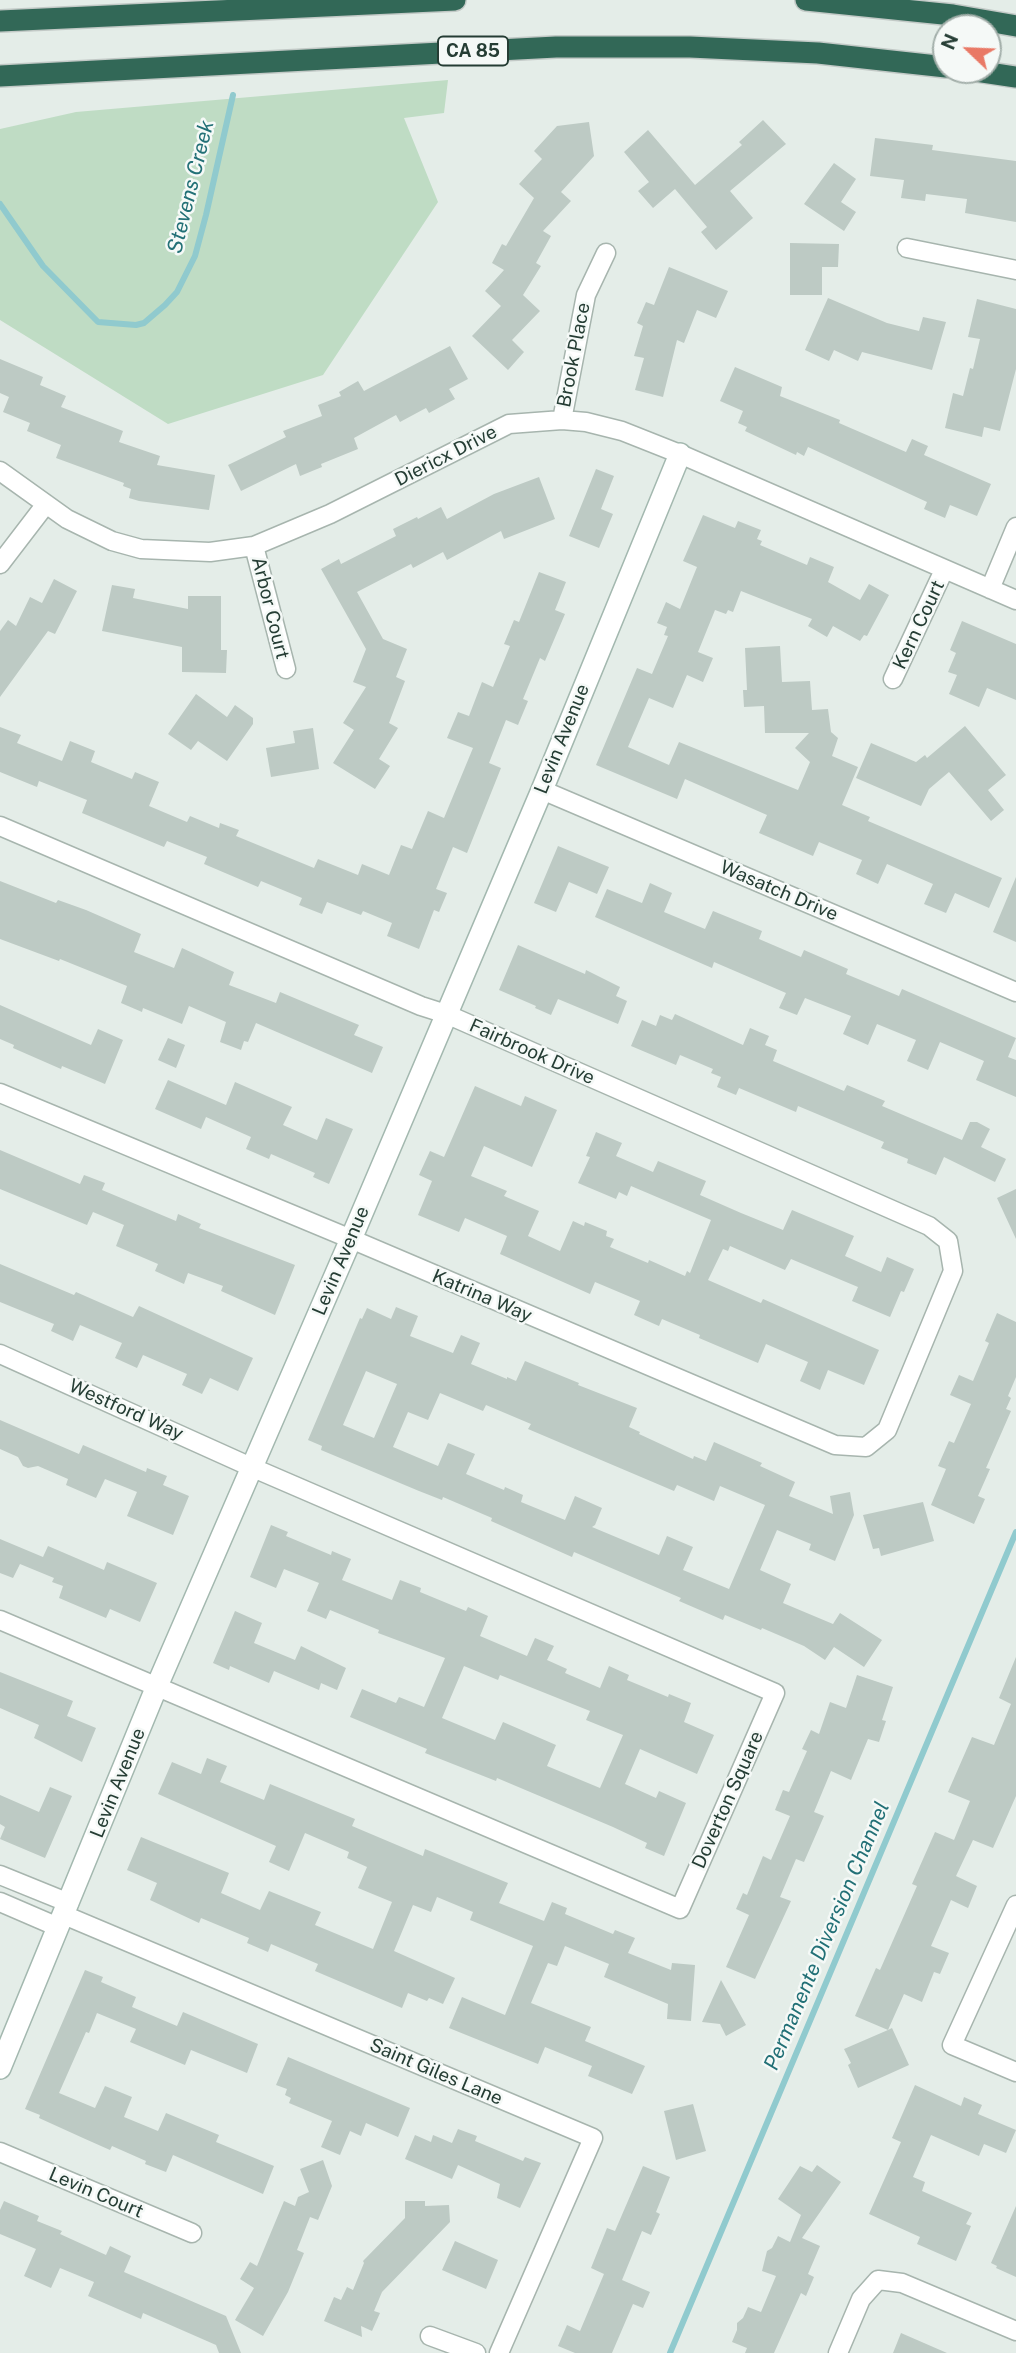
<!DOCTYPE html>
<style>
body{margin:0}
#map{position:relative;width:1016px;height:2353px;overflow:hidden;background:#e4ede8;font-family:"Public Sans",sans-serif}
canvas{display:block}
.north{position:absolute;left:932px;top:14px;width:70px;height:70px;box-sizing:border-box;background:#f5f9f7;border:2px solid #a2aea9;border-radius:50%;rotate:293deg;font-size:19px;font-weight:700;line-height:28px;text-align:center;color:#253d34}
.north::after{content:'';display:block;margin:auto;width:24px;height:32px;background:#e97966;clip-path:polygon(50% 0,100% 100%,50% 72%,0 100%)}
</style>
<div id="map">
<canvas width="1016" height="2353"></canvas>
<div class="north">N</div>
</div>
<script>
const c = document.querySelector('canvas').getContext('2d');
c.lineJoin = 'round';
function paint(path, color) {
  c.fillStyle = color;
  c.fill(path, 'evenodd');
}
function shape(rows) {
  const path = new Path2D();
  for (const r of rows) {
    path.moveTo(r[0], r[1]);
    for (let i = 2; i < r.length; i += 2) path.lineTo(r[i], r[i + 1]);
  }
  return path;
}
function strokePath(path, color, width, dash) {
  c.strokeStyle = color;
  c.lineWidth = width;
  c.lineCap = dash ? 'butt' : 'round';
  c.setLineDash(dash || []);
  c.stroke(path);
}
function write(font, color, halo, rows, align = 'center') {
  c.font = font + ' "Public Sans",sans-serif';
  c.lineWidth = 5;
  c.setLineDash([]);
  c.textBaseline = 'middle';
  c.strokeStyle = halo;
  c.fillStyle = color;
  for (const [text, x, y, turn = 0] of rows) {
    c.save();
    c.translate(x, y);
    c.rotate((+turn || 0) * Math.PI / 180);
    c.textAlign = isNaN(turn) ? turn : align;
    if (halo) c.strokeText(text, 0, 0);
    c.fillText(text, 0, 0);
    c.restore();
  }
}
paint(shape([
 [448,80,444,113,404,118,438,202,323,375,168,424,0,320,0,129,76,112]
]), '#bfdcc4');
strokePath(shape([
 [0,204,43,266,98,322,136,325,144,323,165,305,177,292,195,256,206,215,233,95],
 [670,2353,1016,1532]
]), '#90cace', 6);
paint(shape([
 [763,120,786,144,730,191,753,218,716,250,701,232,707,227,675,189,653,208,638,191,649,182,624,152,648,130,695,185,742,145,739,142],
 [589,122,594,156,561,192,571,201,543,231,551,236,536,263,541,266,523,295,540,311,512,340,524,352,508,370,472,336,501,306,485,291,504,270,492,263,502,244,506,246,534,198,519,184,542,159,534,151,557,126],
 [875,138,933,145,932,150,1016,161,1016,222,965,213,967,199,926,194,925,201,901,198,904,180,870,176],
 [834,163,856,179,841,202,856,212,844,231,804,204],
 [790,243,839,244,838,267,822,267,822,295,790,295],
 [669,267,728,291,716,318,697,310,684,343,677,340,663,397,635,390,644,358,634,356,643,326,637,323,646,302,654,305],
 [828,298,887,323,919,331,923,317,946,322,932,370,862,352,858,361,834,350,829,361,805,350],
 [977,299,1016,309,1016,369,1000,431,984,427,982,437,945,428,953,393,963,396,970,368,973,369,980,339,968,337],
 [450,346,468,379,449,389,455,399,429,413,426,408,400,422,396,415,354,438,358,449,321,464,322,467,300,476,296,464,241,491,228,465,286,437,283,431,322,416,318,405,341,396,339,392,358,381,364,391],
 [0,359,43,377,40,385,66,396,61,407,123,431,119,442,160,456,157,465,215,475,209,510,139,501,129,498,131,489,123,486,124,483,56,458,61,445,27,431,30,423,3,412,9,397,0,393],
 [735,367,782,387,780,396,840,420,839,423,906,452,912,439,928,446,924,455,991,484,977,516,950,505,945,518,924,509,927,502,808,447,804,456,797,452,796,455,745,431,747,427,738,423,743,411,720,401],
 [596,469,614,476,601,509,613,514,599,548,569,536],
 [539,477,555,519,504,539,501,531,447,560,443,552,413,568,411,564,357,592,383,639,407,649,396,677,405,681,389,723,398,728,379,759,390,766,375,789,333,763,354,730,343,723,366,687,353,682,366,649,321,569,339,559,341,564,396,536,393,529,417,517,418,519,441,507,447,519,494,494],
 [703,515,735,528,738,521,761,530,757,539,762,541,760,545,807,565,810,557,834,567,828,582,860,600,869,584,889,595,867,636,864,635,860,641,833,626,827,637,808,626,812,619,741,591,733,612,728,610,726,614,715,610,698,652,713,658,703,682,687,675,673,708,649,698,628,747,669,765,679,742,798,790,810,762,795,748,809,733,765,733,764,706,744,707,743,690,747,690,745,648,780,646,782,682,810,681,812,710,828,709,831,732,838,738,832,756,858,767,842,805,870,817,868,821,1002,878,989,908,955,893,946,913,924,904,933,884,887,864,878,884,856,874,862,860,819,842,813,856,759,833,767,815,685,779,677,799,596,765,637,668,652,674,668,636,664,635,667,627,657,623,666,602,680,609,697,567,683,561],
 [539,572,566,582,555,610,565,614,545,661,540,658,523,699,528,701,518,725,506,720,489,763,501,768,467,853,453,847,436,889,447,893,439,912,434,910,419,949,387,936,392,923,363,911,361,915,327,902,322,914,299,905,302,898,261,881,258,887,204,864,207,857,167,841,164,847,82,813,87,800,39,781,37,787,0,772,0,727,21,735,17,743,62,761,70,741,95,751,91,762,132,779,135,772,159,782,149,806,187,822,190,816,219,828,220,823,239,830,236,836,314,868,318,859,358,875,362,864,389,875,401,845,412,849,428,811,444,818,473,748,447,738,458,712,469,716,482,682,493,687,510,646,504,644,514,620,519,622],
 [54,579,77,591,55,634,48,631,0,697,0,631,8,620,16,626,30,597,42,603],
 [112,585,135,589,133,598,188,609,188,596,221,596,221,650,227,650,226,673,182,672,182,647,102,631],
 [962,621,1016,644,1016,700,987,688,979,707,949,694,957,675,948,672,956,653,950,650],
 [196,694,227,717,235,705,253,718,253,724,227,761,198,741,191,750,168,734],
 [965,726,1006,775,988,790,1004,810,991,821,949,772,929,789,921,806,856,778,871,743,916,762,925,755,927,758],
 [313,728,319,769,271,777,266,748,295,743,293,731],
 [558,846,609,867,597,894,569,882,556,912,534,903],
 [1016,877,1016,942,993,932],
 [0,881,56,903,58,900,86,910,141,934,134,952,174,968,182,948,234,972,229,985,276,1003,280,992,359,1025,354,1035,383,1047,372,1073,256,1023,248,1042,244,1041,241,1050,220,1042,226,1022,189,1006,182,1024,143,1008,142,1012,121,1003,127,986,60,959,59,961,0,939],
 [650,883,672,893,664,912,705,929,713,911,762,931,759,939,801,957,804,950,848,969,846,974,899,996,902,989,1016,1038,1008,1057,1016,1060,1016,1097,976,1080,984,1061,940,1042,928,1070,907,1061,916,1040,877,1024,868,1045,843,1034,851,1016,805,998,797,1015,779,1008,786,993,714,962,712,968,595,917,607,889,642,903],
 [518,945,585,974,586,970,620,987,616,996,627,1001,618,1024,558,999,551,1015,535,1008,536,1006,499,990],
 [0,1005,91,1045,98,1029,123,1040,105,1084,62,1066,61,1069,13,1048,14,1045,0,1039],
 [675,1014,743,1045,750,1028,769,1036,765,1045,777,1050,773,1061,844,1091,847,1085,885,1101,882,1106,962,1140,970,1122,977,1122,990,1129,981,1147,1006,1159,995,1182,944,1157,936,1175,907,1163,908,1159,881,1148,884,1142,798,1106,796,1112,739,1088,736,1095,717,1087,721,1077,711,1073,713,1069,680,1055,676,1065,631,1046,642,1020,656,1026,660,1015,672,1020],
 [168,1038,185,1045,176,1068,158,1060],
 [168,1080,226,1105,235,1082,292,1107,283,1125,317,1140,326,1118,353,1129,329,1184,313,1177,315,1173,271,1154,269,1159,246,1149,251,1137,206,1117,201,1129,155,1109],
 [475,1086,521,1106,525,1096,557,1110,532,1167,484,1146,471,1176,507,1191,504,1196,539,1211,528,1236,560,1251,573,1221,584,1226,585,1222,607,1231,606,1236,614,1239,610,1247,648,1263,649,1260,685,1276,687,1271,690,1273,711,1220,631,1186,627,1196,619,1192,616,1199,578,1183,590,1157,586,1156,596,1132,622,1143,616,1156,653,1172,658,1161,706,1181,700,1195,741,1213,783,1230,792,1210,854,1236,845,1256,881,1272,887,1257,914,1269,904,1292,901,1291,890,1317,852,1301,858,1287,791,1259,785,1270,730,1246,728,1251,723,1249,708,1280,761,1303,763,1299,879,1350,864,1385,828,1370,820,1390,800,1381,808,1362,766,1344,758,1363,699,1338,700,1335,662,1319,659,1326,634,1315,640,1301,595,1282,590,1294,500,1254,507,1236,465,1218,459,1232,418,1215,432,1181,419,1175,430,1151,444,1157],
 [0,1150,80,1184,84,1175,105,1183,102,1190,176,1221,178,1214,201,1224,199,1228,295,1265,275,1315,221,1291,223,1286,188,1273,184,1284,155,1271,158,1264,116,1246,124,1225,93,1212,87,1225,0,1189],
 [1016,1189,1016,1239,997,1198],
 [0,1264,74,1295,76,1292,133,1317,139,1306,253,1358,238,1391,210,1378,202,1394,182,1385,187,1374,143,1355,137,1368,115,1358,122,1343,80,1325,73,1341,51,1331,54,1324,0,1302],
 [396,1307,418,1316,410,1336,453,1353,461,1335,480,1343,471,1364,507,1379,507,1377,516,1381,525,1361,579,1383,578,1385,637,1408,629,1427,640,1432,639,1434,693,1459,694,1456,706,1461,714,1442,762,1463,760,1466,795,1482,789,1496,833,1514,830,1496,850,1492,854,1515,835,1561,809,1550,811,1544,777,1530,760,1570,791,1584,783,1603,833,1624,840,1613,882,1640,864,1667,834,1647,825,1660,804,1646,762,1628,761,1630,725,1615,723,1620,679,1601,681,1598,574,1552,572,1557,491,1521,492,1518,443,1497,442,1500,419,1491,321,1450,322,1446,308,1440,360,1318,362,1319,367,1308,391,1319],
 [366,1371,397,1384,374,1438,343,1425],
 [440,1393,483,1411,486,1405,531,1424,528,1429,674,1491,677,1485,714,1501,720,1486,765,1505,729,1589,683,1570,693,1547,667,1536,659,1555,592,1527,595,1525,602,1508,575,1496,565,1520,521,1502,523,1495,505,1487,504,1490,466,1474,475,1454,448,1443,438,1466,393,1447,408,1412,428,1420],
 [997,1313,1016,1322,1016,1377,1008,1396,1011,1398,1006,1409,1011,1411,986,1468,990,1469,978,1496,985,1499,974,1524,931,1505,946,1469,938,1466,949,1441,954,1443,971,1404,950,1395,959,1375,973,1381,989,1343,985,1341],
 [0,1420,79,1454,83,1445,146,1472,147,1468,167,1476,163,1485,189,1496,173,1535,127,1516,137,1492,105,1479,96,1498,66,1485,68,1479,38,1466,28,1468,23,1466,18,1457,0,1449],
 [923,1502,934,1541,881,1556,879,1548,873,1549,863,1515],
 [271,1525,288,1532,286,1536,331,1555,332,1551,351,1559,342,1580,392,1600,400,1580,421,1588,420,1592,466,1611,468,1607,488,1616,480,1636,527,1656,535,1638,554,1646,547,1660,567,1669,565,1673,600,1688,609,1666,629,1675,627,1680,668,1697,669,1694,691,1703,684,1722,714,1735,697,1774,640,1749,625,1784,656,1798,659,1791,686,1803,664,1856,645,1848,647,1843,613,1827,497,1778,496,1781,425,1753,427,1749,350,1717,362,1689,396,1703,399,1697,424,1707,445,1658,378,1633,379,1630,330,1610,326,1619,307,1611,319,1583,284,1569,276,1588,250,1577],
 [464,1666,498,1680,500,1675,590,1711,586,1720,623,1735,600,1788,547,1766,556,1745,503,1722,495,1740,442,1718],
 [0,1539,43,1557,48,1546,104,1570,107,1562,157,1583,140,1622,110,1609,106,1618,59,1598,63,1586,52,1582,54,1578,20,1564,13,1578,0,1573],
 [235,1611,262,1623,254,1643,295,1660,301,1646,346,1668,337,1690,321,1683,319,1690,274,1671,269,1683,230,1666,229,1670,213,1663],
 [1016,1657,1016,1796,993,1848,973,1840,956,1876,977,1886,968,1908,951,1900,931,1946,949,1953,940,1974,934,1972,922,2002,904,1994,888,2030,892,2028,909,2065,858,2088,848,2065,851,2063,844,2049,888,2030,855,2016,876,1968,880,1970,917,1886,912,1884,935,1832,954,1840,970,1801,948,1792,972,1737,994,1745,1011,1704,999,1698],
 [0,1672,73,1701,67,1716,96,1728,82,1762,34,1738,39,1725,0,1708],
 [857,1675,893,1687,882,1720,886,1721,879,1742,868,1739,851,1780,831,1771,814,1812,824,1816,804,1862,796,1859,780,1897,791,1901,755,1979,726,1967,749,1915,736,1909,743,1893,747,1895,763,1856,771,1860,790,1816,775,1810,783,1790,789,1792,807,1751,802,1749,811,1730,819,1734,830,1702,846,1708],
 [207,1758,227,1766,220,1782,264,1800,270,1784,355,1819,352,1826,423,1856,425,1849,508,1883,499,1903,544,1921,552,1902,567,1908,565,1914,613,1934,615,1930,635,1938,628,1953,671,1970,672,1963,695,1965,691,2021,667,2019,668,2004,604,1977,609,1964,565,1946,557,1966,548,1963,531,2003,591,2027,585,2041,645,2066,632,2094,588,2076,592,2066,545,2047,538,2064,449,2028,462,1997,505,2015,533,1946,470,1920,473,1912,437,1897,431,1912,413,1905,394,1951,455,1978,443,2004,429,1998,427,2001,408,1993,402,2008,315,1971,318,1964,271,1944,268,1952,247,1943,249,1938,201,1918,199,1923,150,1900,157,1883,127,1870,141,1837,229,1873,221,1893,260,1910,269,1891,321,1912,315,1925,373,1949,392,1902,358,1888,367,1867,347,1858,349,1852,305,1833,289,1871,269,1862,276,1846,158,1794,172,1762,201,1774],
 [50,1787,72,1796,45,1858,0,1839,5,1827,0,1824,0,1795,39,1812],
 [85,1970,103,1977,101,1982,136,1997,132,2007,177,2026,183,2012,258,2044,247,2073,191,2050,185,2065,130,2042,136,2029,97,2013,89,2033,86,2032,59,2093,95,2108,105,2086,132,2097,124,2117,158,2131,166,2113,219,2135,216,2142,274,2166,263,2194,173,2155,166,2172,145,2164,146,2161,112,2146,110,2150,83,2138,39,2118,40,2115,25,2109],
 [721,1980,746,2025,726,2036,720,2024,702,2022],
 [288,2057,410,2108,398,2137,366,2123,361,2136,350,2131,340,2155,321,2147,332,2121,289,2103,291,2098,285,2095,287,2089,276,2085],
 [915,2085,961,2106,964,2097,982,2105,978,2114,1016,2130,1006,2153,984,2144,979,2156,931,2135,913,2177,925,2182,922,2191,972,2213,966,2224,971,2226,956,2261,917,2244,920,2237,869,2214,901,2142,892,2138],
 [693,2104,706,2151,676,2160,664,2111],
 [458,2129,477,2136,475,2141,523,2161,525,2157,541,2163,520,2208,497,2198,500,2184,458,2165,452,2179,405,2159,415,2135,431,2142,433,2135,452,2143],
 [323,2160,332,2186,318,2220,310,2217,297,2250,304,2253,288,2292,263,2336,235,2320,254,2288,240,2279,250,2262,257,2266,284,2201,295,2206,298,2197,309,2192,300,2169],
 [817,2165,841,2182,802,2238,820,2246,808,2274,814,2277,806,2296,801,2293,774,2353,745,2353,747,2348,732,2342,737,2330,737,2323,743,2318,748,2307,761,2312,776,2276,762,2271,767,2251,772,2248,778,2236,790,2242,801,2215,778,2199,800,2166,812,2172],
 [643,2166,670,2177,656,2212,660,2214,651,2235,642,2231,622,2280,650,2292,643,2308,633,2304,612,2353,575,2353,558,2346,567,2325,580,2331,604,2274,591,2268,607,2228,615,2231],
 [4,2201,39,2216,37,2221,62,2231,60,2234,106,2255,110,2246,131,2256,124,2272,226,2316,241,2353,219,2353,216,2345,143,2313,141,2319,88,2296,94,2282,60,2268,51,2288,24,2276,36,2249,0,2234,0,2210],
 [405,2201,425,2201,425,2206,449,2205,450,2222,382,2292,374,2311,380,2313,372,2331,361,2326,362,2337,324,2321,334,2297,341,2300,347,2287,353,2290,364,2263,363,2261,405,2218],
 [1016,2206,1016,2277,996,2268,997,2266,991,2263],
 [455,2241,498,2260,486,2289,442,2270],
 [901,2333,947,2353,893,2353]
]), '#bdcac4');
const street = shape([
 [907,248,1016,270],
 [562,420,586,295,606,253],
 [0,471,67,519,112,541,141,549,210,552,254,546,330,514,509,424,562,420,586,422,622,431,680,454,1016,600],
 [254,546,286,669],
 [0,564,46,504],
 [990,589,1016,527],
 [893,679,944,570],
 [542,790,1016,992],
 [0,826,421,1006,446,1014,929,1226,948,1241,953,1271,887,1430,866,1447,835,1445,351,1239,0,1093],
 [0,1354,251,1467,775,1693,680,1909,0,1620],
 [0,1875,69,1903],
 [0,1902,58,1927],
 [1016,1905,952,2045,1016,2072],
 [64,1915,593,2138,499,2353],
 [0,2152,192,2233],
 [430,2336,476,2353],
 [838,2353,861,2299,878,2280,902,2283,1016,2331]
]);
const secondary = shape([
 [0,2068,157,1686,351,1239,542,790,680,454]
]);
const highway = shape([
 [806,0,953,15,1016,26],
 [0,21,455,0],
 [969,70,1016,77],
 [0,76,556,47,690,47,818,53,946,67]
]);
strokePath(street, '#a7b5ae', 21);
strokePath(secondary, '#a3b8af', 24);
strokePath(highway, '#c2c9c6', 24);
strokePath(street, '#fff', 18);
strokePath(secondary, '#fff', 21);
strokePath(highway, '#326857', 21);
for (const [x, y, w] of [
 [473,51,70]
]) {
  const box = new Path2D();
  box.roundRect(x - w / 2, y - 14.5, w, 29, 5);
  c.fillStyle = '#f5f9f7';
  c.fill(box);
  strokePath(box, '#253d34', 2);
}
write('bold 18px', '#253d34', null, [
 ["CA 85",473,51]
]);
write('19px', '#253d34', '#f5f9f7', [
 ["Brook Place",574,355,-79],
 ["Diericx Drive",446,456,-27],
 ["Arbor Court",270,608,76],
 ["Kern Court",919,625,-65],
 ["Levin Avenue",562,739,-68],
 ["Wasatch Drive",779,891,23],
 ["Fairbrook Drive",532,1052,24],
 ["Levin Avenue",341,1261,-67],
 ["Katrina Way",482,1296,23],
 ["Westford Way",126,1410,24],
 ["Levin Avenue",118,1783,-68],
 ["Doverton Square",728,1800,-66],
 ["Saint Giles Lane",436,2072,23],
 ["Levin Court",96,2193,23]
]);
write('italic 21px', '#227076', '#f5f9f7', [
 ["Stevens Creek",191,187,-76],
 ["Permanente Diversion Channel",827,1936,-67]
]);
</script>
